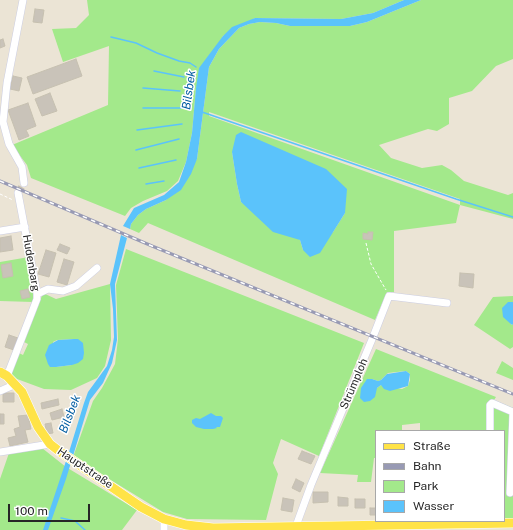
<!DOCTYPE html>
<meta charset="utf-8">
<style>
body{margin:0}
#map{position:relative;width:513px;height:530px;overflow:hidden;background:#ebe4d5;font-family:"Public Sans",sans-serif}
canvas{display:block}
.legend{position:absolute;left:375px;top:430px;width:130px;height:92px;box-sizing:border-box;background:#fff;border:1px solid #a8a8a8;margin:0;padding:5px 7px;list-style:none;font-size:12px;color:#262626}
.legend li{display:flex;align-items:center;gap:8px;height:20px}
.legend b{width:20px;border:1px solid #a8a8a8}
.scale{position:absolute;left:8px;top:504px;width:82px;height:18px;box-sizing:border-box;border:2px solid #262626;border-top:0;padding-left:5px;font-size:12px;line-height:14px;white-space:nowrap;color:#262626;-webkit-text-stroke:3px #fff;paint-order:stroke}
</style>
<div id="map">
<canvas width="513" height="530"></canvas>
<ul class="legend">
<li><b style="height:5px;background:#ffe347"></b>Straße</li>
<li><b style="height:5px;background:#989ab4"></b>Bahn</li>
<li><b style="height:11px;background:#a3e98b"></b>Park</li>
<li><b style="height:11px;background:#5bc3fb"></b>Wasser</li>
</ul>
<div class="scale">100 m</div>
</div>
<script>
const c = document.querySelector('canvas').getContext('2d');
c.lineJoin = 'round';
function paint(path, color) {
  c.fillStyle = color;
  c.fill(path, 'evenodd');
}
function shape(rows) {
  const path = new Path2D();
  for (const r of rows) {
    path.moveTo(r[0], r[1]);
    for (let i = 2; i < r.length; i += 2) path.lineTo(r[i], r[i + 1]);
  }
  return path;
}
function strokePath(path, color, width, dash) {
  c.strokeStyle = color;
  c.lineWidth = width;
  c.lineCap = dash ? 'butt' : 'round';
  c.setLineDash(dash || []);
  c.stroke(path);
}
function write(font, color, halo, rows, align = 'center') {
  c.font = font + ' "Public Sans",sans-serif';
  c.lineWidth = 3;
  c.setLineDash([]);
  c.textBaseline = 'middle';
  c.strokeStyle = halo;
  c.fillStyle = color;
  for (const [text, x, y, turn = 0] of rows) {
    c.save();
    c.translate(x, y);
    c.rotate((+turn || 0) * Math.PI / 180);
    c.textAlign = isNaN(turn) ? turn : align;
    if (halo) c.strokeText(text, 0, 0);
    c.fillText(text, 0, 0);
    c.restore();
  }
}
paint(shape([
 [87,0,404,0,373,13,341,19,255,18,223,36,196,88,192,133,186,162,178,181,167,191,143,201,131,208,125,216,31,178,27,165,12,145,108,105,109,46,63,62,52,29,76,28,89,15],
 [421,0,513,0,513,59,496,66,472,91,449,98,449,124,437,131,428,129,379,145,391,158,422,168,442,165,451,170,464,181,508,195,513,193,513,219,460,205,456,223,394,231,394,292,387,292,375,320,148,223,139,233,130,229,131,224,138,215,146,209,166,200,197,159,209,67,219,49,239,28,249,24,260,22,276,23,290,26,350,26,367,22],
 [209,112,460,199,460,205,209,116],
 [232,152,345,213,333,232,303,250,300,240,241,202,237,184],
 [126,249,364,343,319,456,281,439,273,463,278,474,266,520,187,519,163,512,73,457,93,401,102,388,115,364,118,339,116,285],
 [29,257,35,295,33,302,0,301,0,262],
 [110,284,111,340,105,366,97,378,71,390,44,389,17,379,11,374,19,353,23,355,28,344,24,342,43,293,56,299],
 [74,339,78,339,72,365,56,367,53,342,57,340],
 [513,296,513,302,508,302,511,325,513,324,513,347,510,349,474,325,493,297],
 [376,349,496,397,494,400,513,408,513,519,504,519,504,431,420,431,420,423,402,425,402,431,376,431,376,458,374,458,371,482,357,482,358,475,320,473],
 [406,371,410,374,410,380,408,386,402,389,381,385,377,388,372,379,378,381,381,380,388,373],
 [502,361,513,368,513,380,496,373],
 [42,448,66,467,137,510,122,530,0,530,0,479,9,453]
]), '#a3e98b');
paint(shape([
 [404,0,421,0,367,22,350,26,290,26,276,23,260,22,249,24,239,28,219,49,209,67,197,159,191,174,181,190,166,200,146,209,138,215,131,224,130,229,123,226,134,208,164,195,179,182,186,162,192,133,196,88,199,68,223,36,232,27,255,18,341,19,373,13],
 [241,132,326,169,347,189,345,213,320,253,310,257,303,250,300,240,273,232,241,202,237,184,232,152,236,135],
 [121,235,127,238,115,284,117,340,112,363,103,383,90,400,66,479,48,530,43,530,69,452,84,403,88,392,107,366,112,350,114,337,113,309,110,284],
 [508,302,513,302,513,324,512,325,503,317,502,308],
 [74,339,78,339,83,343,84,353,83,359,78,363,72,365,56,367,50,367,48,364,45,355,49,345,58,340],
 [406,371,410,374,408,386,390,391,384,389,381,385,377,388,375,397,370,401,364,402,360,398,361,388,367,379,372,379,378,381,381,380,387,374],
 [211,413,216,416,221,416,223,418,220,427,216,427,217,428,213,429,204,429,196,427,192,423,192,420,196,418,200,419]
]), '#5bc3fb');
strokePath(shape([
 [111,37,136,43,157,53,179,61,190,63,196,67],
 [154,71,184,77],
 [143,88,180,91],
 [143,108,182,108],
 [202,112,456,199,513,217],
 [137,130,182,124],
 [136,150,179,139],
 [139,168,176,160],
 [146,184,164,181],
 [61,518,75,521,85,530]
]), '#5bc3fb', 1.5);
const building = shape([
 [35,9,44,10,42,23,33,22,35,9],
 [3,39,5,46,0,48,0,40,3,39],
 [76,59,82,76,33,94,27,77,76,59],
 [13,76,22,78,19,91,10,89,13,76],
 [50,93,57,111,42,116,35,99,50,93],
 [28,103,36,126,26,130,29,136,19,140,8,110,28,103],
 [368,232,373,232,372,240,363,239,363,233,368,234,368,232],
 [11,236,13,250,0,252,0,238,11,236],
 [60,244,70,248,67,254,57,250,60,244],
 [46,250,56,253,49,277,38,274,46,250],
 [64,259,74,262,67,285,57,282,64,259],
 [11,263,13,276,3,278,1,265,11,263],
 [460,273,474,274,473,288,459,286,460,273],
 [28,289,30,297,22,299,20,291,28,289],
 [9,335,18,338,14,350,5,347,9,335],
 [3,393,14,393,14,402,3,402,3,393],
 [58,399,59,405,42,409,41,403,58,399],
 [62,409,64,417,52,420,50,413,62,409],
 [0,414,4,414,4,424,0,424,0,414],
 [28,415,31,429,25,430,28,442,10,446,8,438,16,436,14,429,20,427,18,416,28,415],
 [51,423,53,433,47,434,45,424,51,423],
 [302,451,315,456,311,464,298,459,302,451],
 [296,479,304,483,300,492,292,488,296,479],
 [313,492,328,492,328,502,313,503,313,492],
 [338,497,348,498,348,506,338,506,338,497],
 [283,498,294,500,292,512,281,510,283,498],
 [355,499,365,499,365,508,355,508,355,499],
 [370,508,376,508,376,515,370,515,370,508]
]);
paint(building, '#c9c3b9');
strokePath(building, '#c6c0b0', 1);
strokePath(shape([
 [18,193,24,183]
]), '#c4beb2', 7, [7, 3.5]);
const minor = shape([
 [23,0,7,83,3,122,9,144,22,167,24,183],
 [0,231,25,227],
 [37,294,48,289,63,291,76,286,97,268],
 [7,376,37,299,37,293,18,193],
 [0,391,16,384],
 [490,431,490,405,492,403,513,412],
 [0,452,50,444],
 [510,493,513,412],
 [296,526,311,485,373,337,389,296,447,303],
 [164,530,164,519]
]);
const major = shape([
 [0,372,7,376,22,392,38,427,50,444,59,451,141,507,164,519,186,525,213,528,513,523]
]);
strokePath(minor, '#cbcde2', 8);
strokePath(major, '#fff', 10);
strokePath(shape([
 [0,194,13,200],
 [366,243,371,264,386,290]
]), '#fff', 1, [3, 2]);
strokePath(minor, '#fff', 7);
strokePath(major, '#ffe347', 9);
const rail = shape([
 [0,181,152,246,513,394]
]);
strokePath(rail, '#989ab4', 3);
strokePath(rail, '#fff', 1.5, [4.5]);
write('11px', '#262626', '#fff', [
 ["Hudenbarg",31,263,80],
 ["Strümploh",354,384,-67],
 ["Hauptstraße",85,468,34]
]);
write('italic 12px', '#005ca1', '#fff', [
 ["Bilsbek",189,90,-82],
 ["Bilsbek",70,414,-69]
]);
</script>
